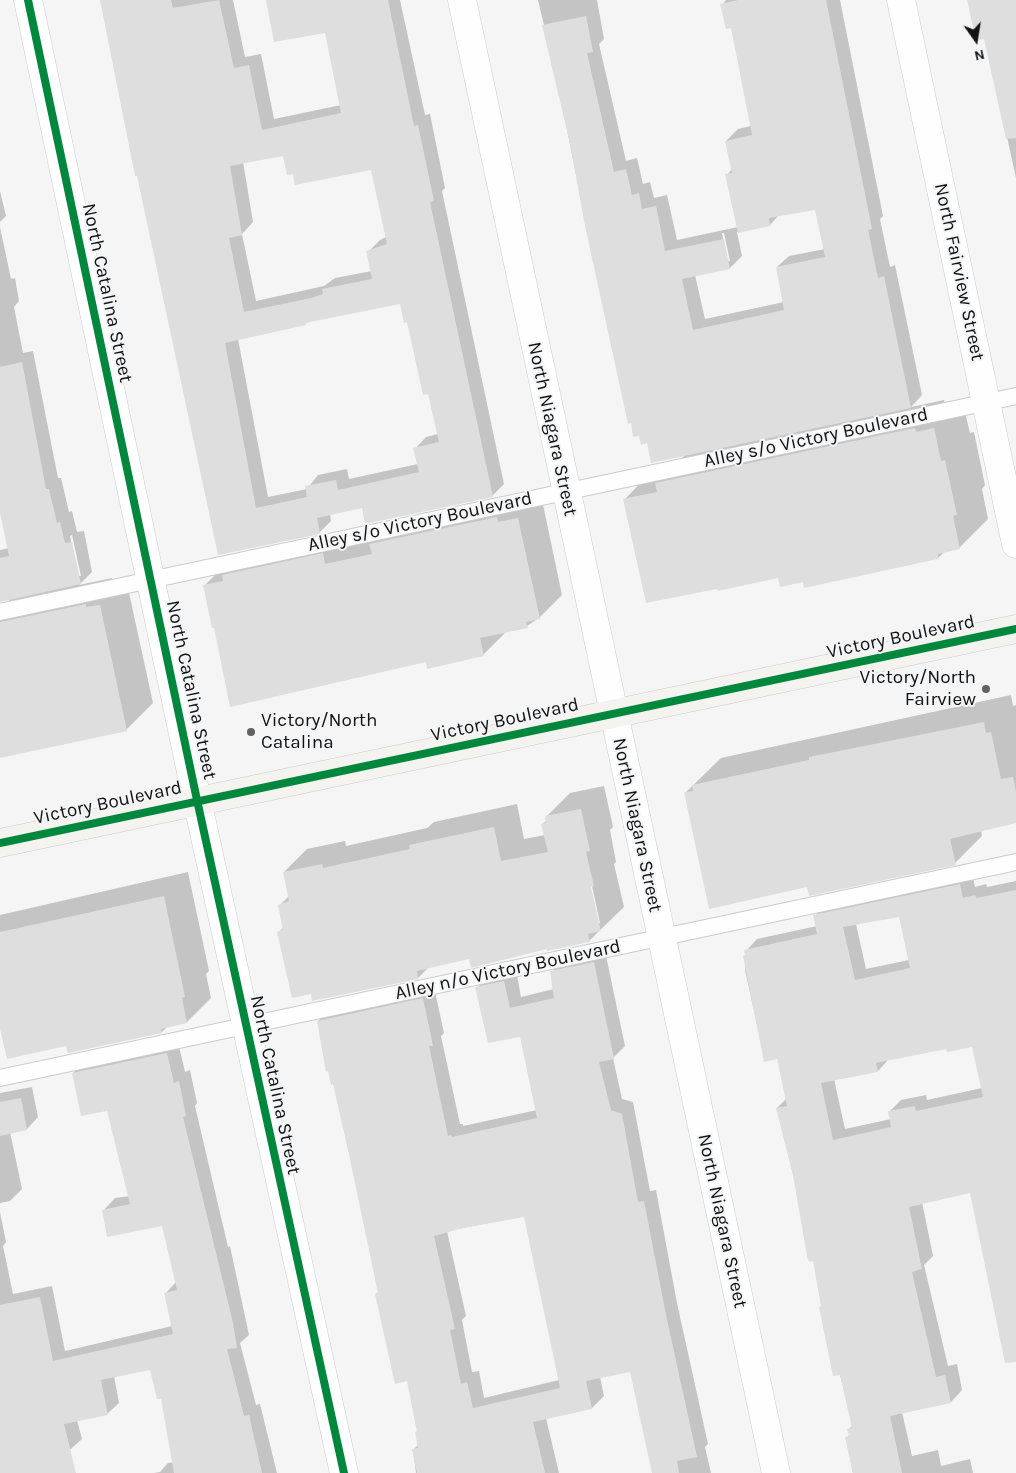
<!DOCTYPE html>
<style>
body{margin:0}
#map{position:relative;width:1016px;height:1473px;overflow:hidden;background:#f5f5f5;font-family:Karla,sans-serif}
canvas{display:block}
.north{position:absolute;left:951px;top:15px;width:50px;height:50px;-webkit-text-stroke:4px #f4f5f6;paint-order:stroke;rotate:167deg;font-size:14px;font-weight:700;line-height:20px;text-align:center;color:#121213}
.north::after{content:'';display:block;margin:auto;width:18px;height:22px;background:#121213;clip-path:polygon(50% 0,100% 100%,50% 72%,0 100%)}
</style>
<div id="map">
<canvas width="1016" height="1473"></canvas>
<div class="north">N</div>
</div>
<script>
const c = document.querySelector('canvas').getContext('2d');
c.lineJoin = 'round';
function paint(path, color) {
  c.fillStyle = color;
  c.fill(path, 'evenodd');
}
function shape(rows) {
  const path = new Path2D();
  for (const r of rows) {
    path.moveTo(r[0], r[1]);
    for (let i = 2; i < r.length; i += 2) path.lineTo(r[i], r[i + 1]);
  }
  return path;
}
function strokePath(path, color, width, dash) {
  c.strokeStyle = color;
  c.lineWidth = width;
  c.lineCap = dash ? 'butt' : 'round';
  c.setLineDash(dash || []);
  c.stroke(path);
}
function write(font, color, halo, rows, align = 'center') {
  c.font = font + ' Karla,sans-serif';
  c.lineWidth = 4;
  c.setLineDash([]);
  c.textBaseline = 'middle';
  c.strokeStyle = halo;
  c.fillStyle = color;
  for (const [text, x, y, turn = 0] of rows) {
    c.save();
    c.translate(x, y);
    c.rotate((+turn || 0) * Math.PI / 180);
    c.textAlign = isNaN(turn) ? turn : align;
    if (halo) c.strokeText(text, 0, 0);
    c.fillText(text, 0, 0);
    c.restore();
  }
}
paint(shape([
 [101,0,233,0,245,57,261,54,274,119,341,105,326,32,267,0,400,0,425,115,430,114,445,188,442,191,504,484,492,496,363,507,330,514,331,521,319,533,219,554],
 [283,154,294,173,372,169,386,237,380,240,368,252,372,271,335,278,324,286,256,301,242,234,253,222,243,162],
 [401,303,429,393,438,434,426,437,415,449,418,464,349,479,347,469,318,475,307,489,268,497,238,339,305,324,309,321],
 [538,0,597,0,604,39,599,44,626,161,637,158,643,184,650,182,654,198,667,195,677,240,738,227,727,175,732,169,726,141,738,129,751,126,732,26,722,5,726,0,840,0,883,216,880,219,890,267,895,265,922,395,911,407,944,400,945,404,962,400,970,433,974,432,985,485,982,489,988,519,959,548,945,551,938,558,804,581,779,576,625,499,653,470,673,466,685,455,648,442,593,261,558,84],
 [816,208,825,249,789,256,777,267,784,302,705,319,695,275,730,268,742,256,737,232,770,225,779,215],
 [722,233,724,233,730,261,727,261],
 [970,0,1016,0,1016,178,985,37],
 [0,191,6,216,0,222],
 [0,227,11,279,15,278,19,301,14,307,23,353,33,351,58,478,61,478,69,512,72,511,77,532,84,531,92,572,79,585,112,578,112,582,126,579,153,703,126,730,0,756,0,605,5,604,12,598,0,600,0,550,9,548,0,507],
 [72,535,81,576,78,576,70,536],
 [541,495,562,595,539,618,527,626,506,632,483,655,427,661,215,626,204,586,227,563],
 [1011,695,1013,706,1016,705,1016,822,981,830,982,836,955,863,808,886,685,793,721,758],
 [604,786,613,827,610,830,616,862,614,864,624,907,589,941,470,958,429,967,418,978,312,993,279,932,284,927,279,906,289,896,284,872,307,849,345,841,346,846,427,828,434,822,517,804,524,839,545,835,543,824,547,820,546,817,570,793],
 [588,881,591,881,600,923,598,923],
 [188,872,209,971,206,974,211,998,187,1022,168,1026,162,1032,68,1052,67,1045,0,1023,0,915],
 [972,873,975,887,986,884,987,887,1016,881,1016,1318,971,1191,922,1202,933,1256,924,1265,948,1366,957,1364,962,1390,951,1402,902,1412,912,1456,938,1450,941,1466,970,1459,973,1473,853,1473,846,1438,850,1434,849,1429,853,1425,822,1306,814,1260,777,1108,786,1099,778,1058,765,1061,745,970,746,951,757,939,817,926,815,916,826,904],
 [900,915,909,960,866,969,856,924],
 [973,1046,982,1088,927,1100,926,1095,901,1100,889,1112,891,1119,845,1129,834,1079,878,1071,889,1059,947,1047],
 [605,951,625,1046,613,1058,622,1099,633,1102,650,1191,656,1190,677,1303,708,1444,705,1447,711,1473,653,1473,631,1370,600,1377,604,1396,592,1408,546,1418,559,1473,416,1473,413,1450,418,1445,416,1432,418,1430,408,1379,376,1294,379,1291,334,1083,329,1070,327,1070,318,1021,330,1010,434,987,444,1033,441,1036,460,1124,463,1124,463,1126,537,1110,521,1035,477,988,488,976,516,970,521,997,554,989,552,972,563,960],
 [525,1216,559,1380,484,1398,479,1371,472,1372,462,1320,466,1316,447,1231],
 [178,1042,185,1072,190,1070,197,1103,195,1106,228,1247,230,1246,249,1335,240,1343,256,1405,260,1404,277,1473,154,1473,160,1472,168,1463,174,1462,162,1397,151,1368,114,1376,119,1403,107,1414,77,1420,82,1439,44,1473,0,1473,0,1212,6,1242,3,1246,13,1294,52,1286,65,1351,172,1326,166,1293,176,1282,163,1224,104,1210,115,1198,130,1196,108,1109,73,1073,85,1062],
 [32,1087,38,1117,27,1129,10,1132,22,1189,10,1201,0,1203,0,1093]
]), '#0003');
paint(shape([
 [100,0,171,0,173,8,219,0,234,68,249,65,262,130,341,113,325,33,274,42,266,0,388,0,414,126,418,125,434,201,430,202,493,497,365,524,362,508,317,518,320,534,218,555,137,176,135,176],
 [283,156,287,175,293,174,295,185,371,170,387,244,366,251,372,279,322,289,323,294,311,298,244,312,229,238,242,235,230,166],
 [400,304,404,323,407,322,423,395,428,394,439,442,413,448,419,472,338,490,336,480,305,486,307,497,256,508,225,343,306,325,305,323],
 [738,0,826,0,872,229,868,230,878,278,884,276,911,408,651,463,647,443,641,445,639,436,633,437,631,423,628,424,584,221,571,148,542,25,586,16,593,52,587,53,614,172,626,169,632,195,639,193,642,209,656,206,665,251,724,239,730,269,682,279,693,330,784,310,776,267,825,257,815,210,769,218,770,226,738,233,725,174,732,173,725,141,752,135,731,28,726,29,720,4],
 [967,0,1016,0,1016,138,1006,139,984,39,976,41],
 [22,362,46,489,49,489,57,523,60,522,65,543,72,542,81,584,0,602,0,558,9,556,0,513,0,367],
 [915,428,916,432,934,428,941,461,945,460,957,515,953,516,960,549,938,554,938,559,804,588,803,582,780,587,778,578,718,591,717,589,646,603,623,499,657,492,655,483],
 [497,517,498,522,518,518,540,619,526,622,528,628,480,638,484,656,427,669,426,662,230,707,214,628,212,628,203,585,223,581,222,575,323,553,325,564,372,554,369,544],
 [86,604,86,607,100,605,127,731,0,758,0,622],
 [984,722,986,733,991,732,1001,779,1013,777,1016,792,1016,823,950,839,956,865,809,896,807,887,709,909,684,792,693,791,692,785,809,760,809,757],
 [581,809,590,851,586,852,594,886,591,887,601,931,588,934,590,942,547,951,547,949,471,968,469,959,417,971,418,979,312,1001,311,994,292,998,277,932,283,930,278,905,289,901,283,872,322,864,323,868,410,849,409,845,494,827,501,861,548,852,541,824,546,823,545,816],
 [960,884,963,898,975,895,976,898,1016,890,1016,1362,1005,1363,970,1193,909,1207,922,1269,912,1272,936,1377,945,1375,951,1403,890,1416,902,1473,853,1473,845,1437,849,1436,847,1429,852,1428,840,1375,833,1376,819,1307,821,1306,813,1261,809,1262,807,1256,793,1175,776,1108,787,1106,777,1059,764,1062,743,956,745,955,744,950,817,934,813,915],
 [899,917,910,968,855,980,843,927],
 [972,1047,983,1097,916,1111,915,1106,888,1111,891,1127,833,1140,821,1083,878,1072,876,1063,946,1049,947,1052],
 [164,896,185,997,182,998,187,1023,161,1029,162,1033,68,1053,66,1046,7,1059,0,1029,0,932],
 [594,962,614,1059,599,1062,611,1110,622,1114,638,1202,644,1201,666,1315,697,1457,677,1461,679,1473,652,1473,630,1372,586,1381,592,1409,533,1422,545,1473,417,1473,412,1449,418,1448,415,1432,417,1432,407,1381,395,1384,375,1294,378,1293,348,1150,333,1084,331,1085,328,1071,326,1072,317,1021,423,998,433,1046,429,1046,448,1136,451,1135,452,1137,537,1118,520,1037,488,1043,475,987,504,981,510,1008,554,998,550,971],
 [524,1217,560,1388,473,1408,467,1382,461,1384,450,1330,455,1329,434,1236,463,1228],
 [167,1053,174,1083,179,1081,186,1116,183,1117,233,1323,237,1348,227,1349,244,1416,249,1415,262,1473,174,1473,161,1399,157,1399,150,1370,101,1380,108,1415,64,1424,76,1473,0,1473,0,1305,40,1297,53,1361,173,1334,164,1293,177,1290,162,1226,107,1237,102,1210,130,1204,107,1111,81,1116,72,1073],
 [21,1098,27,1130,0,1136,0,1102]
]), '#dededf');
const service = shape([
 [0,612,1016,396],
 [0,1078,1016,862]
]);
const minor = shape([
 [28,0,197,800,344,1473],
 [462,0,776,1473],
 [901,0,1016,544]
]);
const secondary = shape([
 [0,843,1016,629]
]);
strokePath(service, '#cbcbcb', 18);
strokePath(minor, '#cbcbcb', 29);
strokePath(secondary, '#cbcbcb', 29);
strokePath(service, '#fefefe', 16);
strokePath(minor, '#fefefe', 28);
strokePath(secondary, '#f5f3ef', 28);
strokePath(shape([
 [28,0,197,800,344,1473],
 [0,843,1016,629]
]), '#00873e', 8);
for (const [x, y, r, color] of [
 [986,689,5,"#616162"],
 [251,732,5,"#616162"]
]) {
  const dot = new Path2D();
  dot.arc(x, y, r, 0, 2 * Math.PI);
  c.fillStyle = color;
  c.fill(dot);
  strokePath(dot, '#f4f5f6', 2);
}
write('19px', '#121213', '#f4f5f6', [
 ["North Fairview Street",959,272,78],
 ["North Catalina Street",107,293,78],
 ["North Niagara Street",552,429,78],
 ["Alley s/o Victory Boulevard",816,438,-12],
 ["Alley s/o Victory Boulevard",420,522,-12],
 ["Victory Boulevard",901,637,-12],
 ["North Catalina Street",191,690,78],
 ["Victory Boulevard",505,720,-12],
 ["Victory Boulevard",108,803,-12],
 ["North Niagara Street",637,825,78],
 ["Alley n/o Victory Boulevard",508,970,-12],
 ["North Catalina Street",275,1085,78],
 ["North Niagara Street",722,1221,78]
]);
write('19px', '#121213', '#f4f5f6', [
 ["Victory/North",976,678],
 ["Fairview",976,700],
 ["Victory/North",261,721,"left"],
 ["Catalina",261,743,"left"]
], 'right');
</script>
